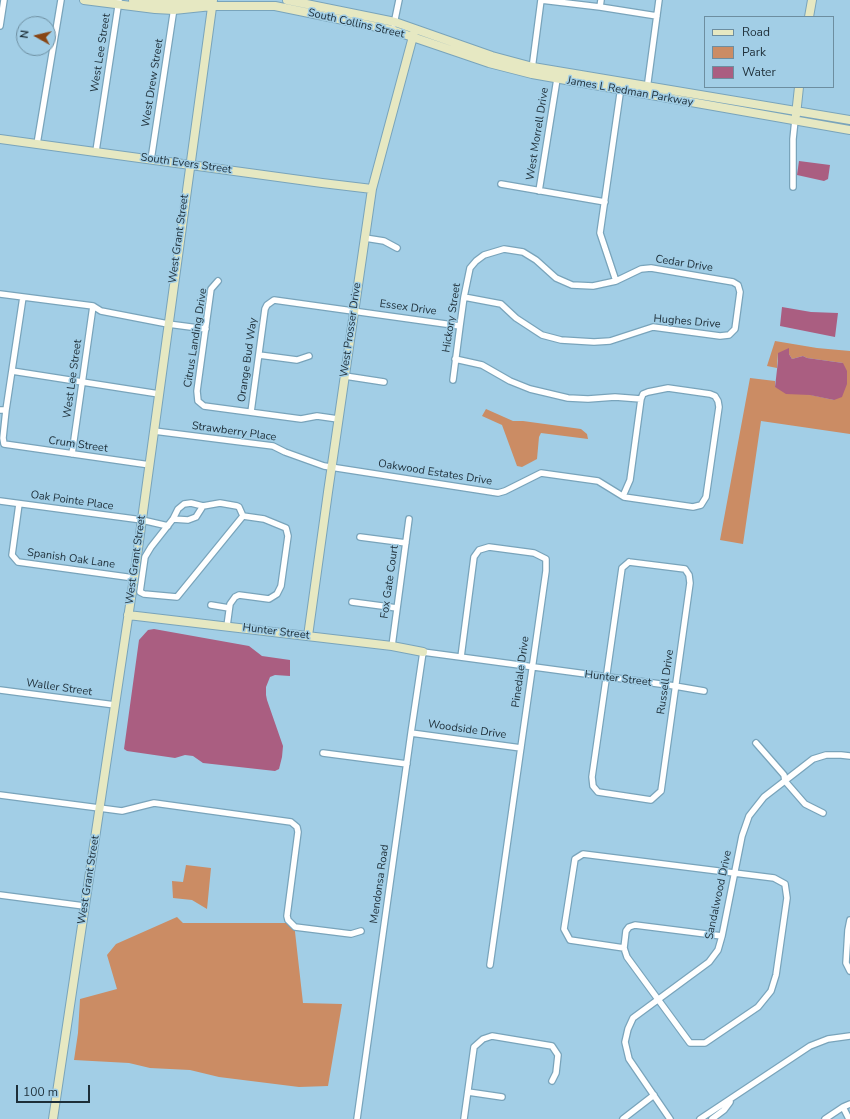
<!DOCTYPE html>
<style>
body{margin:0}
#map{position:relative;width:850px;height:1119px;overflow:hidden;background:#a2cee6;font-family:"Nunito Sans",sans-serif}
canvas{display:block}
.legend{position:absolute;left:704px;top:16px;width:130px;height:72px;box-sizing:border-box;background:#a2cee6;border:1px solid #6d8ea0;margin:0;padding:5px 7px;list-style:none;font-size:12px;color:#1d2e38}
.legend li{display:flex;align-items:center;gap:8px;height:20px}
.legend b{width:20px;border:1px solid #6d8ea0}
.north{position:absolute;left:16px;top:16px;width:40px;height:40px;box-sizing:border-box;background:#a2cee6;border:1px solid #6d8ea0;border-radius:50%;rotate:278deg;font-size:11px;font-weight:700;line-height:16px;text-align:center;color:#1d2e38}
.north::after{content:'';display:block;margin:auto;width:14px;height:18px;background:#884615;clip-path:polygon(50% 0,100% 100%,50% 72%,0 100%)}
.scale{position:absolute;left:16px;top:1085px;width:74px;height:18px;box-sizing:border-box;border:2px solid #1d2e38;border-top:0;padding-left:5px;font-size:12px;line-height:14px;white-space:nowrap;color:#1d2e38;-webkit-text-stroke:3px #a2cee6;paint-order:stroke}
</style>
<div id="map">
<canvas width="850" height="1119"></canvas>
<ul class="legend">
<li><b style="height:5px;background:#e6e8c2"></b>Road</li>
<li><b style="height:11px;background:#cb8c64"></b>Park</li>
<li><b style="height:11px;background:#aa5e81"></b>Water</li>
</ul>
<div class="north">N</div>
<div class="scale">100 m</div>
</div>
<script>
const c = document.querySelector('canvas').getContext('2d');
c.lineJoin = 'round';
function paint(path, color) {
  c.fillStyle = color;
  c.fill(path, 'evenodd');
}
function shape(rows) {
  const path = new Path2D();
  for (const r of rows) {
    path.moveTo(r[0], r[1]);
    for (let i = 2; i < r.length; i += 2) path.lineTo(r[i], r[i + 1]);
  }
  return path;
}
function strokePath(path, color, width, dash) {
  c.strokeStyle = color;
  c.lineWidth = width;
  c.lineCap = dash ? 'butt' : 'round';
  c.setLineDash(dash || []);
  c.stroke(path);
}
function write(font, color, halo, rows, align = 'center') {
  c.font = font + ' "Nunito Sans",sans-serif';
  c.lineWidth = 3;
  c.setLineDash([]);
  c.textBaseline = 'middle';
  c.strokeStyle = halo;
  c.fillStyle = color;
  for (const [text, x, y, turn = 0] of rows) {
    c.save();
    c.translate(x, y);
    c.rotate((+turn || 0) * Math.PI / 180);
    c.textAlign = isNaN(turn) ? turn : align;
    if (halo) c.strokeText(text, 0, 0);
    c.fillText(text, 0, 0);
    c.restore();
  }
}
paint(shape([
 [775,341,817,348,850,351,850,434,761,421,743,544,720,540,750,378,775,381,775,387,834,400,843,363,807,358,803,356,792,359,789,354,778,353,777,368,767,366],
 [486,409,513,421,523,421,581,429,587,434,588,439,541,433,539,437,537,459,522,467,517,466,502,425,482,416],
 [186,865,211,868,207,909,192,900,173,898,172,881,183,882],
 [177,917,183,923,294,923,303,1003,342,1004,328,1086,299,1087,219,1077,190,1070,150,1068,129,1063,74,1060,78,1033,80,999,117,989,107,955,116,944]
]), '#cb8c64');
paint(shape([
 [799,161,830,165,828,179,824,181,797,175],
 [782,307,811,312,838,313,835,337,780,326],
 [789,348,789,354,792,359,803,356,807,358,843,363,847,371,847,384,842,397,834,400,810,395,786,394,775,387,778,361,778,353],
 [154,629,249,646,262,656,290,660,290,676,275,675,270,677,266,687,266,695,267,700,283,746,282,757,279,769,275,771,203,763,193,756,185,755,175,758,127,751,124,749,139,640,148,630]
]), '#aa5e81');
const street = shape([
 [541,0,600,7,657,16],
 [600,7,601,0],
 [394,24,399,0],
 [0,26,4,0],
 [532,69,541,0],
 [647,89,659,0],
 [37,144,61,0],
 [96,151,119,0],
 [151,160,174,8],
 [501,184,605,202],
 [793,187,793,139,795,120],
 [539,191,557,79],
 [365,238,384,241,397,248],
 [218,281,211,289,197,391,198,401,204,406,301,419,317,416,338,419],
 [616,281,600,233,621,87],
 [0,294,93,306,101,311,168,324,206,329],
 [23,297,6,410,3,438,4,444,150,465],
 [259,355,297,360,309,356],
 [455,359,482,365,510,381,530,389,568,398,588,399,615,397,641,399],
 [12,371,159,394],
 [345,376,384,382],
 [453,380,460,326,464,297,470,268,476,261,484,255,504,249,523,252,536,260,556,278,572,285,593,286,616,281,641,269,651,268,733,282,738,285,740,292,735,329,729,335,720,336,653,327,610,341,594,342,561,340,542,335,516,318,501,304,464,297],
 [0,410,6,410],
 [251,412,265,309,267,305,274,300,460,326],
 [154,431,273,446,285,452,324,466,498,493,505,491,541,473,598,481,624,497,693,507,701,505,706,497,719,407,718,401,715,396,710,394,668,388,648,392,643,394,641,399,630,480,623,496],
 [72,454,93,306],
 [0,501,142,520,168,526],
 [19,504,12,555,18,562,134,578],
 [173,519,188,520,196,517,203,506],
 [360,537,406,543],
 [629,562,685,569,689,575,690,583,661,791,651,800,598,792,593,786,592,777,622,568,629,562],
 [352,602,397,608],
 [211,605,229,608],
 [227,626,230,604,235,597,239,595,269,599,277,594,281,586,288,536,286,528,264,519,243,516,239,507,237,506,220,503,203,506,191,503,184,504,178,509,173,519,151,547,145,557,140,592,144,594,177,597,243,516],
 [392,646,409,519],
 [461,657,474,557,479,550,489,547,534,553,546,559,546,571,490,965],
 [0,690,115,705],
 [411,733,521,748],
 [756,743,784,775,785,781],
 [323,753,407,764],
 [785,781,805,804,823,813],
 [0,795,122,811,154,803,291,822,297,827,298,832,287,916,288,920,295,927,351,934,361,931],
 [0,895,84,906],
 [850,920,848,930,846,963,850,971],
 [624,948,570,940,564,929,575,859,583,854,774,878,785,884,787,898,776,975,771,991,758,1007,705,1043,690,1043,627,957,624,948,626,931,629,927,635,925,722,936],
 [468,1092,502,1097],
 [843,1107,849,1119],
 [357,1119,411,733,423,652,675,686,704,691],
 [464,1119,474,1047,483,1039,492,1036,552,1046,558,1055,556,1073,552,1081],
 [623,1119,654,1095],
 [670,1119,629,1059,625,1042,628,1029,633,1018,709,962,718,950,722,936,742,836,749,816,764,797,813,759,826,755,841,755,850,756],
 [700,1119,810,1046,828,1039,850,1036],
 [712,1119,724,1110,730,1102],
 [825,1119,843,1107,850,1104]
]);
const secondary = shape([
 [84,0,155,9,174,10,212,6,275,6,392,30,489,63,532,74,850,130],
 [133,0,174,3,209,0],
 [287,0,395,22,492,56,533,67,850,120],
 [809,17,812,0],
 [796,115,799,87],
 [0,139,322,183,372,189],
 [128,615,392,646,423,652],
 [308,636,328,492,372,189,415,29],
 [53,1119,134,578,213,0]
]);
strokePath(street, '#79a4bb', 8);
strokePath(secondary, '#79a4bb', 10);
strokePath(street, '#fff', 5.5);
strokePath(secondary, '#e6e8c2', 8);
write('11px', '#1d2e38', '#a2cee6', [
 ["South Collins Street",356,24,13],
 ["West Lee Street",101,53,-81],
 ["West Drew Street",153,83,-81],
 ["James L Redman Parkway",630,92,10],
 ["West Morrell Drive",538,134,-81],
 ["South Evers Street",186,164,8],
 ["West Grant Street",179,239,-82],
 ["Cedar Drive",684,264,9],
 ["Essex Drive",408,308,8],
 ["Hickory Street",452,318,-81],
 ["Hughes Drive",687,322,5],
 ["West Prosser Drive",351,330,-82],
 ["Citrus Landing Drive",196,338,-81],
 ["Orange Bud Way",248,360,-82],
 ["West Lee Street",73,379,-82],
 ["Strawberry Place",234,432,8],
 ["Crum Street",78,445,8],
 ["Oakwood Estates Drive",435,473,9],
 ["Oak Pointe Place",72,501,8],
 ["Spanish Oak Lane",71,559,8],
 ["West Grant Street",136,560,-82],
 ["Fox Gate Court",390,582,-82],
 ["Hunter Street",276,632,7],
 ["Pinedale Drive",521,672,-82],
 ["Hunter Street",618,679,7],
 ["Russell Drive",666,682,-82],
 ["Waller Street",59,688,8],
 ["Woodside Drive",467,730,8],
 ["West Grant Street",89,880,-81],
 ["Mendonsa Road",380,884,-82],
 ["Sandalwood Drive",719,895,-78]
]);
</script>
